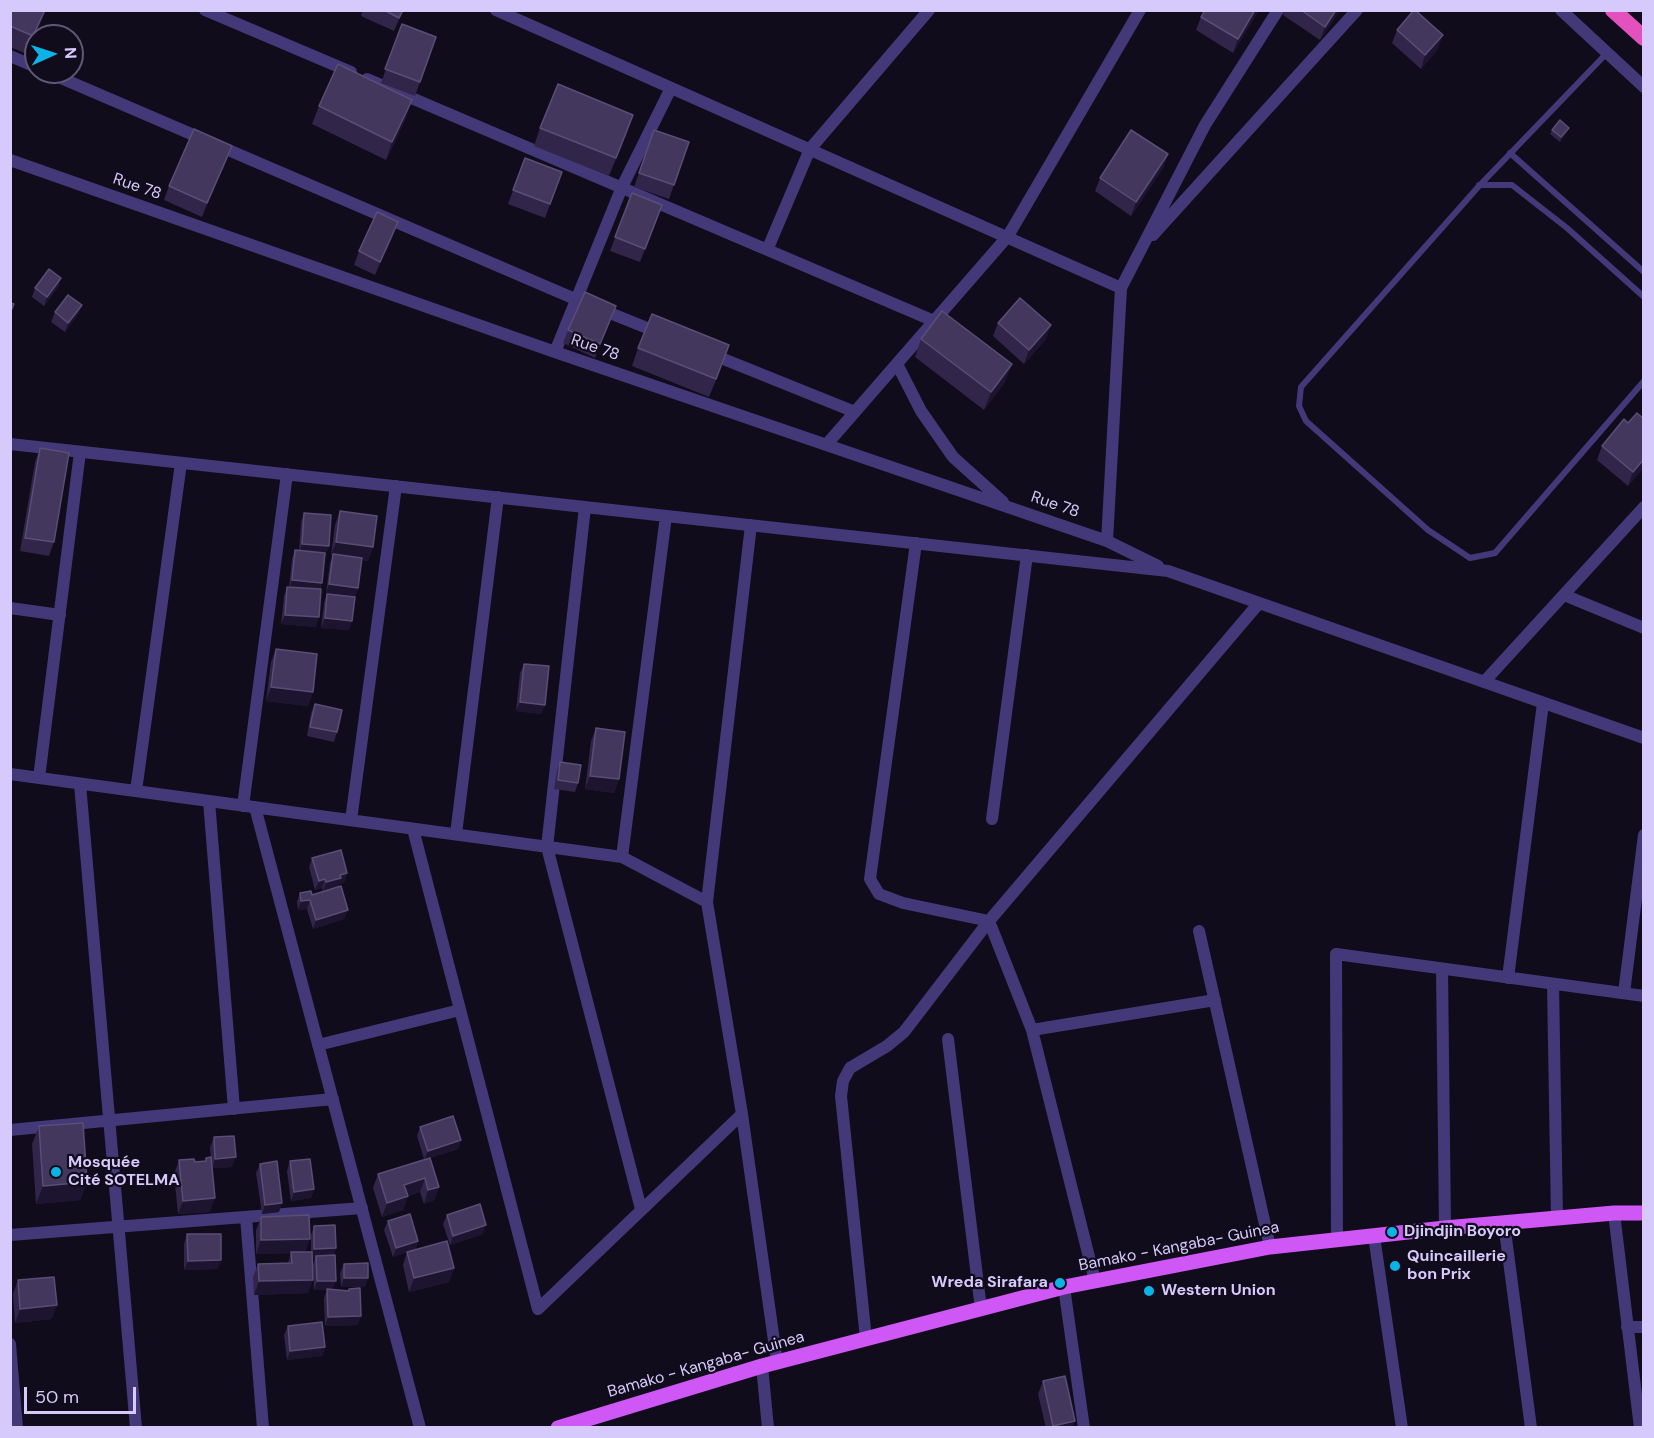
<!DOCTYPE html>
<meta charset="utf-8">
<style>
body{margin:0}
#map{position:relative;width:1654px;height:1438px;overflow:hidden;background:#110c1c;font-family:"DM Sans",sans-serif}
canvas{display:block}
.frame{position:absolute;inset:0;border:12px solid #d6cafc;pointer-events:none}
.north{position:absolute;left:24px;top:24px;width:60px;height:60px;box-sizing:border-box;background:#110c1c;border:2px solid #605876;border-radius:50%;rotate:87deg;font-size:16px;font-weight:700;line-height:24px;text-align:center;color:#d6cafc}
.north::after{content:'';display:block;margin:auto;width:21px;height:27px;background:#0cb3e6;clip-path:polygon(50% 0,100% 100%,50% 72%,0 100%)}
.scale{position:absolute;left:24px;top:1387px;width:112px;height:27px;box-sizing:border-box;border:3px solid #d6cafc;border-top:0;padding-left:8px;font-size:18px;line-height:21px;white-space:nowrap;color:#d6cafc;-webkit-text-stroke:4px #110c1c;paint-order:stroke}
</style>
<div id="map">
<canvas width="1654" height="1438"></canvas>
<div class="frame"></div>
<div class="north">N</div>
<div class="scale">50 m</div>
</div>
<script>
const c = document.querySelector('canvas').getContext('2d');
c.lineJoin = 'round';
function shape(rows) {
  const path = new Path2D();
  for (const r of rows) {
    path.moveTo(r[0], r[1]);
    for (let i = 2; i < r.length; i += 2) path.lineTo(r[i], r[i + 1]);
  }
  return path;
}
function strokePath(path, color, width, dash) {
  c.strokeStyle = color;
  c.lineWidth = width;
  c.lineCap = dash ? 'butt' : 'round';
  c.setLineDash(dash || []);
  c.stroke(path);
}
function paint(path, color) {
  c.fillStyle = color;
  c.fill(path, 'evenodd');
}
function write(font, color, halo, rows, align = 'center') {
  c.font = font + ' "DM Sans",sans-serif';
  c.lineWidth = 4.5;
  c.setLineDash([]);
  c.textBaseline = 'middle';
  c.strokeStyle = halo;
  c.fillStyle = color;
  for (const [text, x, y, turn = 0] of rows) {
    c.save();
    c.translate(x, y);
    c.rotate((+turn || 0) * Math.PI / 180);
    c.textAlign = isNaN(turn) ? turn : align;
    if (halo) c.strokeText(text, 0, 0);
    c.fillText(text, 0, 0);
    c.restore();
  }
}
strokePath(shape([
 [1606,54,1479,186,1301,387,1299,406,1306,421,1428,530,1470,558,1495,553,1644,381],
 [1510,153,1644,272],
 [1479,185,1512,185,1567,228,1644,297]
]), '#443978', 6);
strokePath(shape([
 [205,10,351,72],
 [496,10,1121,288],
 [1561,10,1644,87],
 [10,56,36,67],
 [47,72,575,299,662,334],
 [367,79,934,321],
 [10,160,555,352,1107,541,1158,566],
 [1153,235,1357,10],
 [768,248,810,149,929,10],
 [555,352,622,187,671,88],
 [711,354,855,412],
 [897,364,921,411,953,457,1003,502],
 [10,444,1168,571,1644,738],
 [827,444,1008,236,1140,10],
 [585,507,547,847,641,1209],
 [751,525,707,902,742,1114,777,1362],
 [1107,541,1121,288,1205,125,1278,10],
 [916,543,870,879,879,894,903,903,989,921,1032,1030,1095,1281],
 [1564,595,1644,628],
 [10,608,60,615],
 [1484,682,1644,507],
 [10,774,622,857,707,902],
 [39,778,80,452],
 [80,784,136,1428],
 [136,791,181,463],
 [209,801,234,1109],
 [243,806,287,474],
 [255,807,420,1428],
 [992,819,1027,555],
 [351,820,396,486],
 [413,829,538,1309,742,1114],
 [456,834,498,497],
 [622,857,666,516],
 [1199,931,1270,1247],
 [1442,969,1445,1228],
 [1508,978,1543,703],
 [1553,984,1557,1219],
 [1624,993,1644,835],
 [1032,1030,1215,1000],
 [948,1039,981,1309],
 [318,1045,460,1010],
 [10,1130,333,1099],
 [1614,1213,1640,1428],
 [246,1217,263,1428],
 [1504,1223,1531,1428],
 [10,1235,362,1208],
 [1374,1236,1402,1428],
 [1337,1239,1336,954,1644,996],
 [1064,1287,1084,1428],
 [1627,1327,1644,1327],
 [866,1339,841,1096,843,1081,850,1068,887,1046,904,1032,989,921,1259,603],
 [10,1344,17,1428],
 [762,1366,768,1428]
]), '#443978', 12);
strokePath(shape([
 [558,1428,762,1366,1064,1287,1270,1247,1445,1228,1614,1213,1644,1213]
]), '#cf57f6', 15);
strokePath(shape([
 [1613,10,1644,38]
]), '#e251be', 16);
paint(shape([
 [10,10,46,10,27,54,10,47],
 [363,10,404,10,394,31,361,16],
 [1205,10,1259,10,1233,53,1196,30,1201,17],
 [1284,10,1340,10,1320,40,1283,15],
 [402,24,436,37,415,96,381,83],
 [1397,30,1438,49,1421,69,1392,43],
 [319,106,406,118,386,160,312,124],
 [540,128,627,133,609,176,534,146],
 [654,130,689,142,669,199,634,187],
 [1552,130,1567,132,1560,142,1550,134],
 [232,146,202,217,164,200,169,186],
 [1168,154,1163,168,1131,216,1095,191,1100,178],
 [525,158,562,172,545,218,508,204],
 [632,193,662,205,640,262,610,251],
 [393,236,375,275,354,265,359,251],
 [61,278,58,287,44,306,32,297,35,288],
 [82,305,78,314,65,332,51,322,55,312],
 [616,306,595,358,563,343,568,330],
 [998,323,1046,339,1024,364,993,336],
 [921,339,1005,382,984,410,915,357],
 [638,348,723,363,709,397,632,366],
 [1644,419,1644,467,1628,486,1597,460,1602,446,1628,423],
 [40,448,54,542,49,556,20,551,35,462],
 [340,511,373,547,368,561,362,560,358,588,355,597,349,630,321,628,324,603,327,594,342,596,326,593,330,563,333,556,331,555,335,525],
 [304,513,326,555,325,555,322,583,320,589,316,627,281,624,284,596,287,587,289,587,292,559,295,550,299,551,301,522],
 [276,649,313,692,308,706,266,701,271,662],
 [524,664,545,705,541,714,516,711,520,673],
 [315,704,337,732,334,742,307,736,311,713],
 [596,728,619,779,614,793,585,789,591,741],
 [560,762,578,783,575,792,554,789,557,771],
 [312,858,347,873,344,882,339,884,338,887,323,891,322,888,315,890,309,867],
 [300,893,312,895,348,910,344,919,313,929,307,909,298,910,297,902],
 [39,1126,87,1182,80,1200,36,1204,32,1144],
 [420,1127,461,1140,458,1149,430,1158,439,1187,434,1200,424,1204,420,1192,408,1196,403,1210,382,1217,373,1188,378,1174,424,1159,417,1136],
 [214,1137,232,1167,212,1168,210,1147],
 [206,1158,210,1212,178,1214,174,1174,179,1160,195,1162,205,1161],
 [290,1161,314,1189,311,1198,291,1201,287,1171],
 [260,1164,279,1212,262,1214,256,1173],
 [447,1215,483,1234,450,1245,443,1224],
 [261,1217,305,1252,311,1252,311,1235,314,1226,336,1248,333,1255,336,1281,332,1290,348,1291,349,1289,358,1325,325,1326,324,1298,327,1290,314,1290,313,1265,315,1258,312,1258,308,1293,254,1295,253,1277,258,1264,288,1263,291,1253,256,1254,256,1230],
 [388,1221,418,1241,415,1250,454,1268,449,1282,409,1292,403,1265,407,1252,393,1257,384,1230],
 [187,1234,218,1269,184,1270,184,1244],
 [344,1264,365,1287,341,1287,340,1273],
 [18,1280,52,1319,15,1323,13,1294],
 [288,1326,325,1347,322,1356,287,1360,284,1335],
 [1043,1381,1072,1428,1046,1428,1038,1394]
]), '#312549');
paint(shape([
 [45,10,46,10,27,54,33,36],
 [403,10,404,10,394,31,399,18],
 [1255,10,1259,10,1233,53,1238,39],
 [1336,10,1340,10,1320,40,1325,27],
 [1443,35,1438,49,1421,69,1425,55],
 [412,100,406,118,386,160,392,142],
 [633,115,627,133,609,176,616,158],
 [1569,128,1567,132,1560,142,1561,137],
 [232,146,227,160,202,217,207,203],
 [1168,154,1163,168,1131,216,1136,202],
 [398,222,393,236,375,275,380,262],
 [61,278,58,287,44,306,47,297],
 [82,305,78,314,65,332,68,323],
 [616,306,611,320,595,358,600,344],
 [1051,325,1046,339,1024,364,1029,350],
 [1012,364,1005,382,984,410,991,392],
 [1644,459,1644,467,1628,486,1633,472],
 [336,542,373,547,368,561,331,555],
 [302,544,329,546,326,555,299,553],
 [292,580,322,583,319,592,289,589],
 [329,584,358,588,355,597,326,593],
 [285,615,319,617,316,627,281,624],
 [325,618,352,621,349,630,321,628],
 [271,687,313,692,308,706,266,701],
 [520,702,545,705,541,714,516,711],
 [590,776,619,779,614,793,585,789],
 [347,873,344,882,339,884,338,887,323,891,326,882,340,875],
 [325,879,322,888,315,890,319,881],
 [310,900,307,909,298,910,301,901],
 [348,910,344,919,313,929,316,920],
 [461,1140,458,1149,424,1160,428,1151],
 [236,1157,232,1167,212,1168,215,1159],
 [425,1178,420,1192,399,1198,404,1185],
 [87,1182,80,1200,36,1204,43,1186],
 [439,1187,434,1200,424,1204,428,1190],
 [314,1189,311,1198,291,1201,294,1192],
 [408,1196,403,1210,382,1217,387,1203],
 [215,1198,210,1212,178,1214,183,1201],
 [282,1203,279,1212,262,1214,265,1205],
 [486,1225,483,1234,450,1245,453,1236],
 [310,1239,305,1253,256,1254,261,1240],
 [418,1241,415,1250,393,1257,396,1248],
 [336,1248,333,1258,316,1256,315,1258,311,1258,314,1249],
 [221,1260,218,1269,184,1270,188,1261],
 [454,1268,449,1282,409,1292,414,1278],
 [344,1278,368,1278,365,1287,341,1287],
 [313,1280,308,1293,254,1295,259,1281],
 [317,1281,336,1281,332,1290,314,1290],
 [57,1305,52,1319,15,1323,20,1309],
 [361,1316,358,1325,325,1326,328,1317],
 [325,1347,322,1356,287,1360,290,1351],
 [1075,1421,1072,1428,1052,1428,1053,1426]
]), '#1d142f');
const building = shape([
 [10,10,45,10,33,36,10,26,10,10],
 [384,10,403,10,399,18,384,10],
 [1205,10,1255,10,1238,39,1201,17,1205,10],
 [1301,10,1336,10,1325,27,1301,10],
 [1414,10,1415,10,1443,35,1425,55,1397,30,1414,10],
 [402,24,436,37,420,82,385,69,402,24],
 [338,64,412,100,392,142,319,106,338,64],
 [558,84,633,115,616,158,540,128,558,84],
 [1560,120,1569,128,1561,137,1552,130,1560,120],
 [194,129,232,146,207,203,169,186,194,129],
 [654,130,689,142,674,185,639,173,654,130],
 [1131,130,1168,154,1136,202,1100,178,1131,130],
 [525,158,562,172,550,204,513,190,525,158],
 [632,193,662,205,645,249,615,237,632,193],
 [377,212,398,222,380,262,359,251,377,212],
 [49,269,61,278,47,297,35,288,49,269],
 [585,292,616,306,600,344,568,330,585,292],
 [68,295,82,305,68,323,55,312,68,295],
 [1020,298,1051,325,1029,350,998,323,1020,298],
 [10,303,14,304,10,313,10,303],
 [942,311,1012,364,991,392,921,339,942,311],
 [652,314,729,345,716,379,638,348,652,314],
 [1637,413,1644,419,1644,459,1633,472,1602,446,1624,419,1628,423,1637,413],
 [40,448,69,453,54,542,25,538,40,448],
 [340,511,377,516,373,547,336,542,340,511],
 [304,513,331,515,329,546,302,544,304,513],
 [295,550,325,553,322,583,292,580,295,550],
 [333,554,362,558,358,588,329,584,333,554],
 [287,587,321,589,319,617,285,615,287,587],
 [327,594,355,597,352,621,325,618,327,594],
 [276,649,317,654,313,692,271,687,276,649],
 [524,664,549,666,545,705,520,702,524,664],
 [315,704,342,710,337,732,310,727,315,704],
 [596,728,625,732,619,779,590,776,596,728],
 [560,762,581,765,578,783,558,780,560,762],
 [341,850,347,873,340,875,341,878,326,882,325,879,319,881,312,858,341,850],
 [341,886,348,910,316,920,310,900,301,901,300,893,311,891,312,895,341,886],
 [453,1116,461,1140,428,1151,420,1127,453,1116],
 [83,1123,87,1182,43,1186,39,1126,83,1123],
 [234,1136,236,1157,215,1159,214,1137,234,1136],
 [211,1157,215,1198,183,1201,179,1160,194,1159,195,1162,206,1161,206,1158,211,1157],
 [430,1158,439,1187,428,1190,425,1178,404,1185,408,1196,387,1203,378,1174,430,1158],
 [310,1159,314,1189,294,1192,290,1161,310,1159],
 [277,1161,282,1203,265,1205,260,1164,277,1161],
 [480,1204,486,1225,453,1236,447,1215,480,1204],
 [410,1214,418,1241,396,1248,388,1221,410,1214],
 [309,1215,310,1239,261,1240,261,1217,309,1215],
 [335,1225,336,1248,314,1249,314,1226,335,1225],
 [187,1234,221,1234,221,1260,188,1261,187,1234],
 [447,1241,454,1268,414,1278,407,1252,447,1241],
 [291,1252,312,1252,313,1280,259,1281,258,1264,292,1263,291,1252],
 [335,1255,336,1281,317,1281,316,1256,335,1255],
 [368,1263,368,1278,344,1278,344,1264,368,1263],
 [54,1277,57,1305,20,1309,18,1280,54,1277],
 [360,1288,361,1316,328,1317,327,1289,349,1291,349,1289,360,1288],
 [322,1322,325,1347,290,1351,288,1326,322,1322],
 [1065,1376,1075,1421,1053,1426,1043,1381,1065,1376]
]);
paint(building, '#43375d');
strokePath(building, '#5a4e76', 1.5);
for (const [x, y, r, color] of [
 [56,1172,6,"#0cb3e6"],
 [1392,1232,6,"#0cb3e6"],
 [1395,1266,6,"#0cb3e6"],
 [1060,1283,6,"#0cb3e6"],
 [1149,1291,6,"#0cb3e6"]
]) {
  const dot = new Path2D();
  dot.arc(x, y, r, 0, 2 * Math.PI);
  c.fillStyle = color;
  c.fill(dot);
  strokePath(dot, '#110c1c', 2);
}
write('16px', '#d6cafc', '#110c1c', [
 ["Rue 78",137,187,19],
 ["Rue 78",595,348,19],
 ["Rue 78",1055,505,19],
 ["Bamako - Kangaba- Guinea",1179,1247,-11],
 ["Bamako - Kangaba- Guinea",706,1365,-16]
]);
write('bold 16px', '#d6cafc', '#110c1c', [
 ["Mosquée",68,1163],
 ["Cité SOTELMA",68,1181],
 ["Djindjin Boyoro",1404,1232],
 ["Quincaillerie",1407,1257],
 ["bon Prix",1407,1275],
 ["Wreda Sirafara",1048,1283,"right"],
 ["Western Union",1161,1291]
], 'left');
</script>
